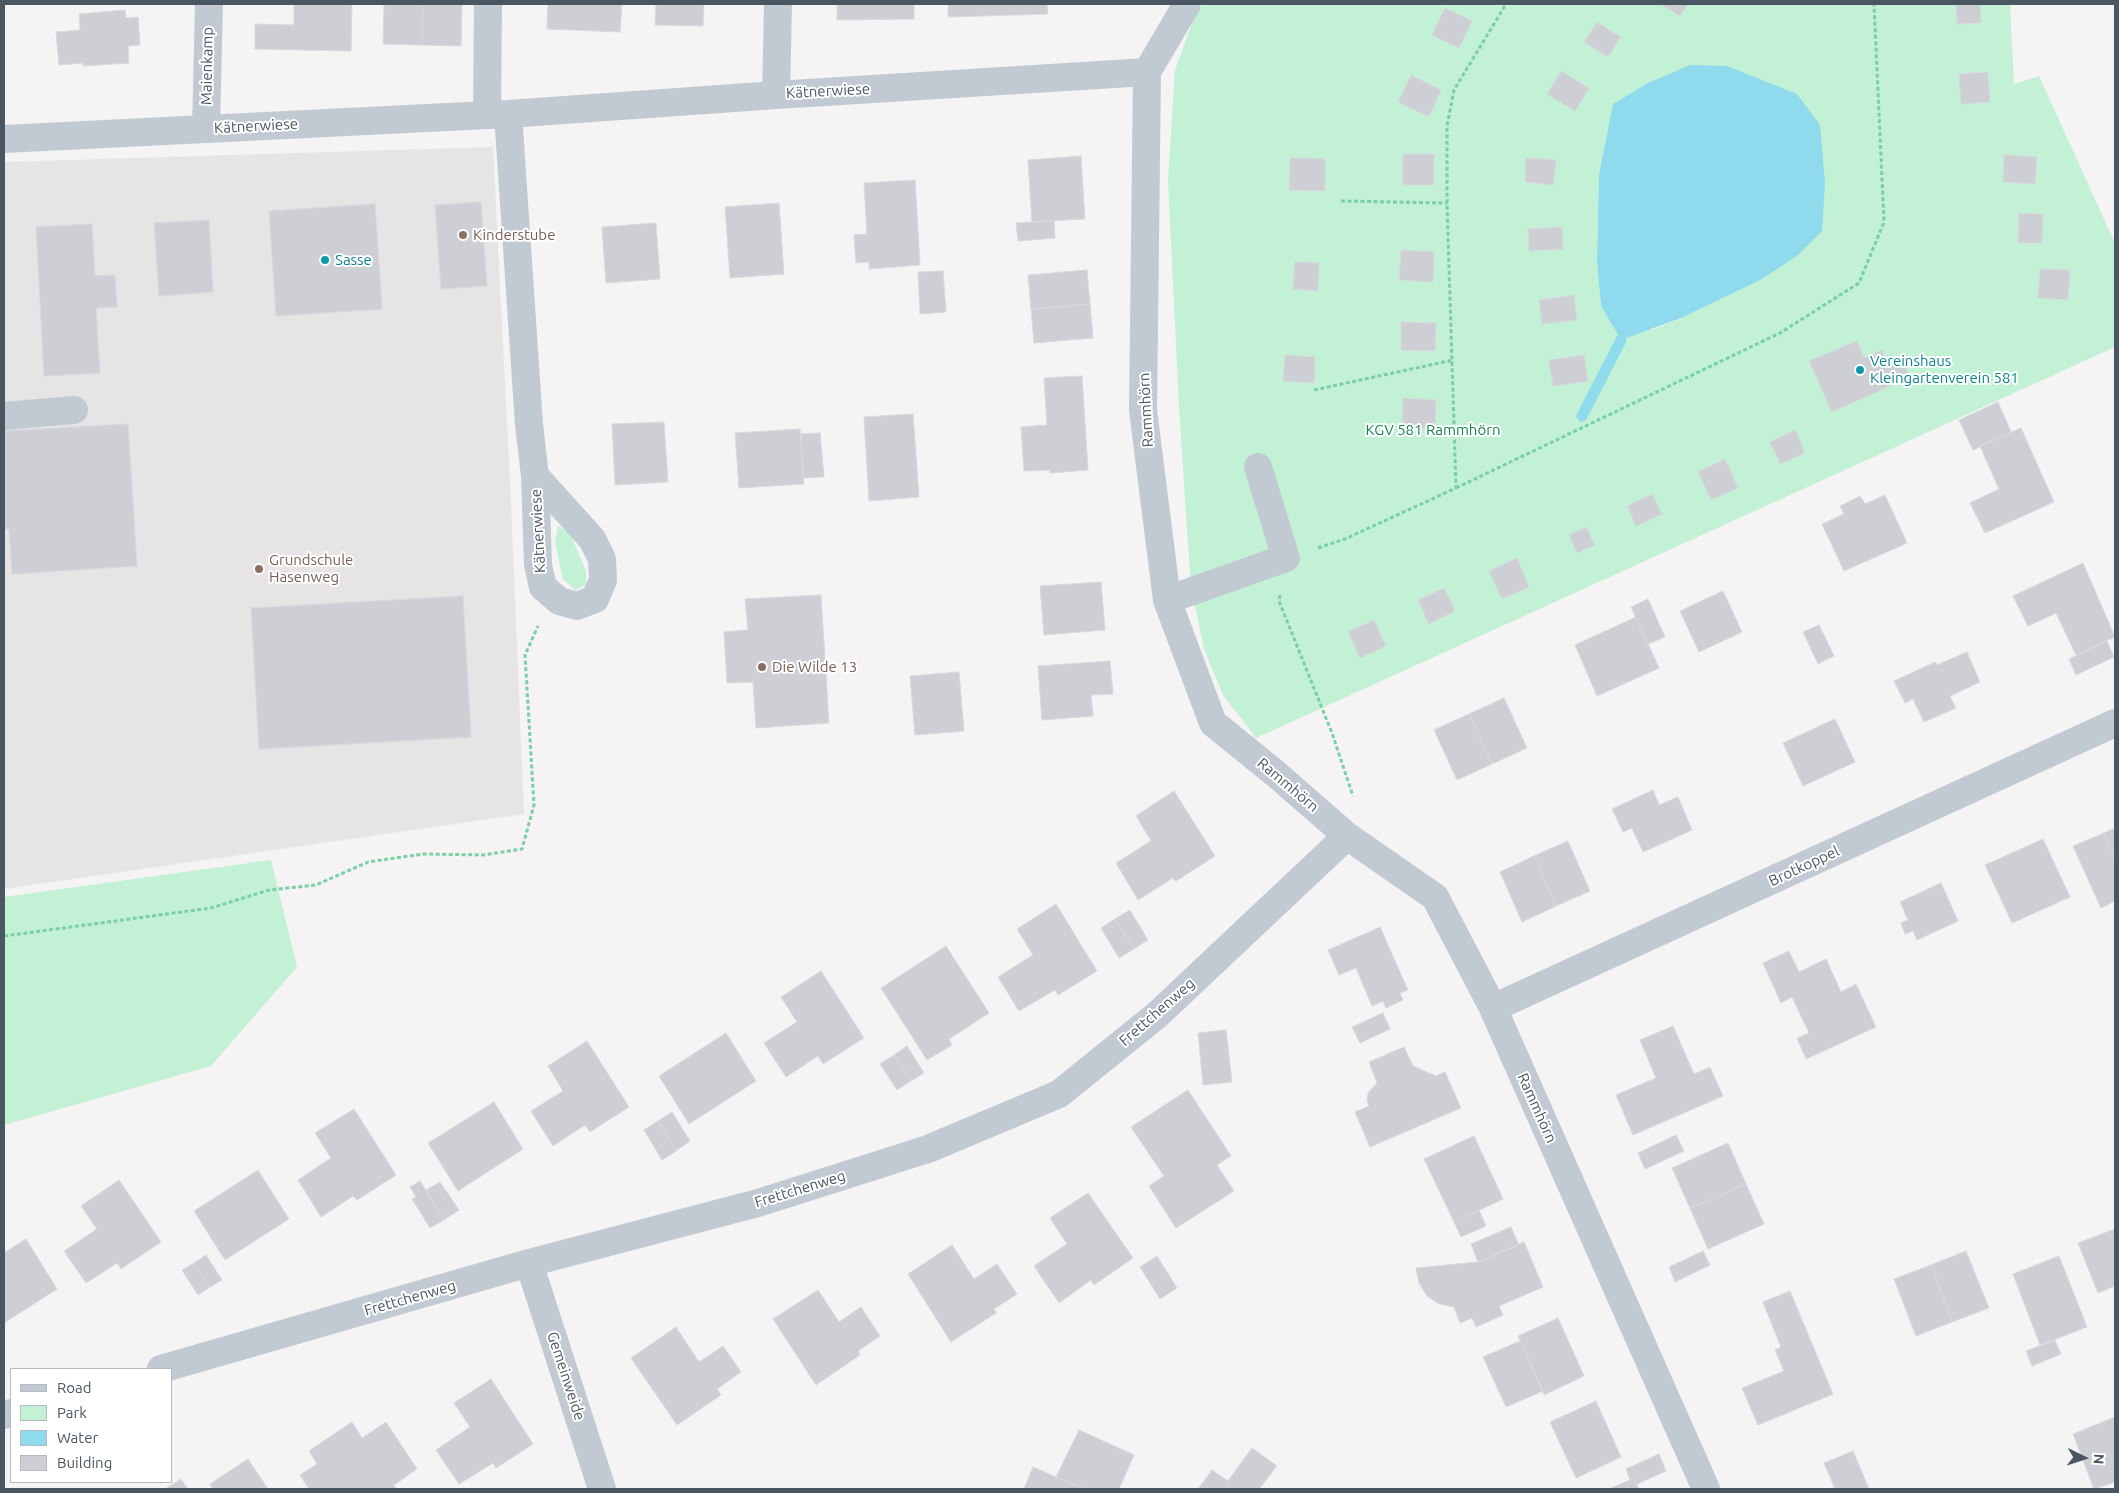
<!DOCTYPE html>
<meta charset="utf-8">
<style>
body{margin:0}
#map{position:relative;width:2119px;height:1493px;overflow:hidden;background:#f5f3f3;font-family:Ubuntu,sans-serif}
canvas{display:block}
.frame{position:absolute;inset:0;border:5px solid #4a5661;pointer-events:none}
.legend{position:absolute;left:10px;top:1368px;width:162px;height:115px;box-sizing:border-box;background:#fff;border:1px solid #b7bbc0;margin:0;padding:6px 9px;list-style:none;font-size:15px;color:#4a5661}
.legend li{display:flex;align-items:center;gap:10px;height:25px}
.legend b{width:25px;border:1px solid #b7bbc0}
.north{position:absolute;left:2059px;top:1433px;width:50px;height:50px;-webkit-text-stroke:4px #fff;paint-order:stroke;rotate:94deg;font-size:14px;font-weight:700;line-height:20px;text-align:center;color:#4a5661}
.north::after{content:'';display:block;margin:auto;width:18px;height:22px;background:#4a5661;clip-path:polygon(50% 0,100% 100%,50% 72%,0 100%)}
</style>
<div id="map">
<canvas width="2119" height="1493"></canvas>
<div class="frame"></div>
<ul class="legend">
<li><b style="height:6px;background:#c1cad2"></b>Road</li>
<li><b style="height:14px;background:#c3f1d5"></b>Park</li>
<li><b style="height:14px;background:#90daee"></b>Water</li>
<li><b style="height:14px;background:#cdcfd5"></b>Building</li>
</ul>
<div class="north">N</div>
</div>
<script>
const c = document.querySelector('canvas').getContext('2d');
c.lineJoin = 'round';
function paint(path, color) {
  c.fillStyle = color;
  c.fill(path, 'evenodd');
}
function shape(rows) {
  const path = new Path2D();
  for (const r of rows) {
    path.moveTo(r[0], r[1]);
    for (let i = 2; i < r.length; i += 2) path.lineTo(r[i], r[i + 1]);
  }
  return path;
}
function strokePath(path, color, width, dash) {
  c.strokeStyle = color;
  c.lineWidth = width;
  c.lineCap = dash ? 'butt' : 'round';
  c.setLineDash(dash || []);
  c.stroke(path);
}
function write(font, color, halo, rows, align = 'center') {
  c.font = font + ' Ubuntu,sans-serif';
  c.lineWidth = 4;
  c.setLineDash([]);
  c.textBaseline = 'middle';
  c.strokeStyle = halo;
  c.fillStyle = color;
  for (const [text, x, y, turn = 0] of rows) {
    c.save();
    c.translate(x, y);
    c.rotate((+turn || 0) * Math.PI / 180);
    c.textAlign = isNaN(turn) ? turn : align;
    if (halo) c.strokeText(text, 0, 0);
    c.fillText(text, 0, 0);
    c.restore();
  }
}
paint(shape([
 [493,147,511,503,524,814,4,889,4,162]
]), '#e6e4e5');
paint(shape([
 [1204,4,2010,4,2014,84,2039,76,2115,243,2115,347,1256,738,1223,695,1204,649,1192,592,1189,559,1179,407,1168,181,1175,70,1195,15],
 [1599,175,1710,303,1681,318,1652,330,1601,306,1597,262],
 [558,526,570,533,586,571,586,585,575,590,563,579,555,542],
 [271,860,297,967,211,1066,4,1125,4,897]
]), '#c3f1d5');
paint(shape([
 [1690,65,1727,66,1797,94,1820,125,1825,183,1822,231,1797,256,1760,280,1681,318,1621,340,1601,306,1597,262,1599,175,1613,104,1646,84]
]), '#90daee');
strokePath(shape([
 [1582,416,1621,340]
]), '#90daee', 11);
const building = shape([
 [294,4,352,4,351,51,255,49,255,24,294,25,294,4],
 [384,4,423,4,422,45,383,44,384,4],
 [423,4,462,4,461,46,422,45,423,4],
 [548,4,622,4,620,32,547,29,548,4],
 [656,4,704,4,703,26,655,25,656,4],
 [837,4,914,4,914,19,837,20,837,4],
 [948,4,1047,4,1048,14,948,17,948,4],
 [1660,4,1688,4,1680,16,1660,4],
 [1956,4,1980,4,1981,23,1957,24,1956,4],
 [1445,8,1472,21,1459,48,1432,35,1445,8],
 [125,10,126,18,138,17,140,45,128,46,129,63,83,66,83,63,59,65,56,32,80,30,79,14,125,10],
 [1597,22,1621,37,1608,57,1584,42,1597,22],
 [1561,71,1589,88,1575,111,1547,94,1561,71],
 [1988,72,1990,102,1961,104,1959,74,1988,72],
 [1411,75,1441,90,1429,117,1398,102,1411,75],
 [1403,154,1434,154,1434,185,1403,185,1403,154],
 [2004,155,2037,157,2035,184,2003,182,2004,155],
 [1081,156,1085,219,1032,222,1028,160,1081,156],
 [1290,158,1325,159,1325,191,1289,190,1290,158],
 [1526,158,1556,160,1553,185,1525,182,1526,158],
 [915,180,920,265,869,269,869,262,856,263,854,235,867,234,864,183,915,180],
 [481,202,487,286,441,289,435,205,481,202],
 [779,203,784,274,730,278,725,207,779,203],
 [375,204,382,309,276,316,269,211,375,204],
 [2019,213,2043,214,2042,243,2018,243,2019,213],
 [209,220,213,292,159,296,154,223,209,220],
 [1054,221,1055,238,1018,241,1016,223,1054,221],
 [656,223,660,279,606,283,602,227,656,223],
 [92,224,95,276,115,275,117,307,96,308,100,373,44,376,36,227,92,224],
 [1562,227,1563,249,1529,251,1528,229,1562,227],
 [1401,250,1434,252,1433,282,1399,280,1401,250],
 [1295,262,1319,263,1318,291,1293,289,1295,262],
 [2040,269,2070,270,2068,300,2038,298,2040,269],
 [1087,270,1090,304,1031,309,1028,275,1087,270],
 [943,271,946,312,920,314,918,272,943,271],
 [1574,295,1577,320,1542,324,1539,300,1574,295],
 [1090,304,1093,338,1034,343,1031,309,1090,304],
 [1401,322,1436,323,1435,351,1401,350,1401,322],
 [1857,341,1864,358,1882,350,1887,362,1901,356,1910,377,1832,412,1809,361,1857,341],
 [1285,355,1315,357,1314,383,1283,381,1285,355],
 [1584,355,1588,381,1553,386,1549,360,1584,355],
 [1082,376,1088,470,1050,473,1050,470,1024,471,1021,427,1047,425,1044,378,1082,376],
 [1403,398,1436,400,1435,429,1402,428,1403,398],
 [1998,402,2011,432,1973,450,1959,420,1998,402],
 [913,414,919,497,869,501,864,417,913,414],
 [664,422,668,482,615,485,612,424,664,422],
 [128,424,137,566,12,574,9,529,4,529,4,431,128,424],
 [2021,428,2054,502,1985,533,1970,503,1999,489,1980,446,2021,428],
 [800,429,804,484,739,488,735,433,800,429],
 [1795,430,1805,453,1780,464,1770,442,1795,430],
 [820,433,824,477,803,478,801,434,820,433],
 [1725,459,1738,488,1711,500,1698,472,1725,459],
 [1652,494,1662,514,1636,526,1627,506,1652,494],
 [1885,495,1907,543,1844,571,1822,524,1844,514,1840,506,1860,496,1865,504,1885,495],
 [1586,527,1595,545,1577,553,1569,535,1586,527],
 [1517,558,1529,587,1502,599,1489,571,1517,558],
 [2083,563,2115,637,2076,655,2056,613,2028,626,2013,596,2083,563],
 [1101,582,1105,630,1044,635,1040,586,1101,582],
 [1444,588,1455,611,1429,624,1418,600,1444,588],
 [1723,591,1742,632,1699,652,1680,611,1723,591],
 [821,595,829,723,756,728,753,682,727,683,724,632,748,630,745,599,821,595],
 [463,596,471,737,259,749,251,608,463,596],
 [1648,599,1665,637,1648,644,1631,607,1648,599],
 [1636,617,1659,668,1597,696,1575,645,1636,617],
 [1374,620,1386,646,1360,658,1348,632,1374,620],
 [1819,625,1834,656,1818,664,1803,632,1819,625],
 [2107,641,2114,657,2076,675,2069,659,2107,641],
 [1967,652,1980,682,1950,696,1956,708,1924,722,1913,699,1905,703,1894,681,1935,662,1937,665,1967,652],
 [1110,661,1113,694,1091,695,1093,716,1042,720,1038,666,1110,661],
 [959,672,964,731,915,735,910,676,959,672],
 [1504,698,1527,748,1492,764,1469,714,1504,698],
 [1469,714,1492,764,1457,780,1434,730,1469,714],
 [1835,719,1855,762,1803,786,1783,743,1835,719],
 [1653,790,1659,805,1678,797,1692,830,1643,852,1632,828,1623,832,1612,809,1653,790],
 [1174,791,1215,856,1176,881,1173,878,1138,900,1116,863,1151,841,1136,816,1174,791],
 [2115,828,2115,859,2104,833,2115,828],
 [2104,833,2115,859,2115,901,2101,908,2073,846,2104,833],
 [2043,839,2070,897,2012,923,1985,865,2043,839],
 [1568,841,1590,891,1556,906,1534,856,1568,841],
 [1534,856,1556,906,1522,922,1500,872,1534,856],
 [1941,883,1958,921,1917,940,1913,931,1905,934,1901,923,1908,920,1900,902,1941,883],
 [1056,904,1097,971,1058,995,1055,990,1019,1011,998,977,1033,955,1017,929,1056,904],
 [1130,910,1148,940,1134,949,1115,919,1130,910],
 [1115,919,1134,949,1119,958,1101,928,1115,919],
 [1380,927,1408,990,1400,993,1403,1000,1386,1008,1383,1001,1372,1006,1356,968,1339,975,1328,950,1380,927],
 [946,946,989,1013,949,1039,952,1045,927,1060,881,988,946,946],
 [1789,951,1799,972,1826,959,1841,992,1856,984,1876,1027,1806,1059,1797,1038,1809,1033,1792,997,1781,1003,1763,963,1789,951],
 [821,971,864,1038,823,1064,818,1056,786,1077,764,1043,797,1022,781,997,821,971],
 [1383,1013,1390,1029,1360,1043,1352,1027,1383,1013],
 [1673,1026,1694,1074,1710,1067,1723,1096,1633,1135,1616,1095,1656,1078,1640,1040,1673,1026],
 [1226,1030,1232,1082,1203,1085,1198,1033,1226,1030],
 [726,1033,756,1081,689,1124,659,1076,726,1033],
 [587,1041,629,1107,590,1132,585,1125,553,1146,531,1111,563,1091,548,1066,587,1041],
 [907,1046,924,1073,911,1081,894,1055,907,1046],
 [1404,1047,1413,1066,1436,1076,1445,1072,1461,1108,1370,1147,1355,1112,1369,1106,1367,1100,1368,1093,1377,1083,1369,1062,1404,1047],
 [894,1055,911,1081,897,1090,880,1064,894,1055],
 [1188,1090,1231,1156,1217,1165,1234,1191,1176,1228,1149,1186,1164,1176,1131,1127,1188,1090],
 [494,1102,523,1149,458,1191,428,1143,494,1102],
 [354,1109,396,1175,357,1200,353,1196,321,1217,298,1180,331,1158,315,1133,354,1109],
 [672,1112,690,1141,676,1151,658,1121,672,1112],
 [658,1121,676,1151,662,1160,644,1130,658,1121],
 [1676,1135,1684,1151,1645,1169,1638,1153,1676,1135],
 [1474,1136,1503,1199,1454,1222,1424,1159,1474,1136],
 [1728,1143,1746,1184,1690,1208,1672,1168,1728,1143],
 [258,1170,289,1219,225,1260,194,1211,258,1170],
 [119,1180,161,1242,121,1269,117,1263,86,1283,64,1251,97,1229,81,1206,119,1180],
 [420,1181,444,1220,430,1228,412,1199,416,1197,410,1187,420,1181],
 [440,1182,459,1210,444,1220,426,1190,440,1182],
 [1746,1184,1764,1224,1708,1249,1690,1208,1746,1184],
 [1088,1193,1133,1258,1094,1285,1091,1280,1059,1303,1034,1266,1067,1244,1050,1218,1088,1193],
 [1479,1210,1486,1226,1461,1237,1454,1222,1479,1210],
 [1511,1227,1519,1245,1478,1262,1471,1244,1511,1227],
 [2115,1229,2115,1286,2098,1293,2078,1243,2115,1229],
 [26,1239,57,1289,4,1323,4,1253,26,1239],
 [1524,1242,1543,1287,1499,1306,1503,1315,1476,1327,1472,1318,1460,1323,1454,1307,1439,1304,1427,1296,1419,1283,1416,1268,1478,1262,1524,1242],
 [952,1245,974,1279,997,1264,1017,1294,994,1309,996,1313,951,1342,908,1274,952,1245],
 [1703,1251,1710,1265,1675,1282,1669,1267,1703,1251],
 [1966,1251,1989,1308,1952,1322,1931,1265,1966,1251],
 [206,1255,222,1280,210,1287,194,1263,206,1255],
 [1157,1256,1177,1288,1160,1299,1140,1267,1157,1256],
 [2059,1256,2087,1327,2040,1345,2013,1274,2059,1256],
 [194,1263,210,1287,198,1295,182,1270,194,1263],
 [1931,1265,1952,1322,1916,1336,1894,1279,1931,1265],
 [818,1290,839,1322,861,1307,880,1336,858,1351,860,1355,816,1385,773,1319,818,1290],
 [1790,1291,1833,1394,1758,1425,1742,1388,1784,1371,1775,1350,1781,1347,1763,1302,1790,1291],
 [1558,1318,1584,1376,1544,1395,1518,1336,1558,1318],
 [676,1327,699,1362,723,1346,741,1372,717,1389,721,1395,677,1425,631,1358,676,1327],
 [2055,1340,2061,1354,2032,1366,2026,1351,2055,1340],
 [1520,1341,1543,1391,1506,1407,1483,1357,1520,1341],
 [491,1379,533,1444,496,1468,493,1463,459,1484,436,1450,470,1427,454,1403,491,1379],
 [1596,1401,1621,1457,1576,1478,1550,1422,1596,1401],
 [2115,1417,2115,1482,2094,1489,2073,1434,2115,1417],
 [352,1422,362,1438,386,1422,417,1469,394,1485,396,1489,309,1489,300,1475,317,1464,309,1451,352,1422],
 [1079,1430,1134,1455,1119,1489,1085,1489,1056,1477,1079,1430],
 [1252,1448,1277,1466,1259,1489,1198,1489,1212,1470,1228,1481,1252,1448],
 [1853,1451,1869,1489,1835,1489,1824,1463,1853,1451],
 [1659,1454,1666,1471,1637,1484,1634,1478,1630,1480,1626,1469,1659,1454],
 [248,1459,268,1489,213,1489,210,1484,248,1459],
 [1033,1467,1056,1477,1085,1489,1024,1489,1033,1467],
 [1634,1478,1639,1489,1609,1489,1630,1480,1634,1478],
 [181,1479,188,1489,165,1489,181,1479]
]);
paint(building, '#cdcfd5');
strokePath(building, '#d7d9de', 1);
strokePath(shape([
 [1341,201,1447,203],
 [1314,390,1453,360],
 [1456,488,1780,333,1859,283,1884,222,1874,4],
 [1318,548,1345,539,1456,488,1447,203,1447,126,1454,90,1506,4],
 [1280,595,1279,601,1332,733,1353,796],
 [4,936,211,908,269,890,316,885,368,862,423,854,483,855,522,849,534,805,525,655,538,626]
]), '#7ad0a6', 3, [4, 2.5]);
strokePath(shape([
 [1187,4,1147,72,1143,410,1167,600,1213,723,1276,774,1347,836,1435,897,1493,1008,1706,1489],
 [776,95,778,4],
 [508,114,529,424,535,476,538,565,543,587,559,601,577,606,595,599,603,580,602,559,592,539,535,476],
 [487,115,488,4],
 [206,128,209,4],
 [4,139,508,114,776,95,1147,72],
 [4,416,74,410],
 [1167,600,1286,558,1258,467],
 [1493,1008,2115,723],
 [529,1263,602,1489],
 [161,1369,529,1263,758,1203,928,1149,1059,1094,1157,1015,1347,836],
 [4,1415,11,1413]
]), '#c1cad2', 28);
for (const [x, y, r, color] of [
 [463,235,5,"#8d6e63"],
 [325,260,5,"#0f9aa8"],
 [1860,370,5,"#0f9aa8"],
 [259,569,5,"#8d6e63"],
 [762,667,5,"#8d6e63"]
]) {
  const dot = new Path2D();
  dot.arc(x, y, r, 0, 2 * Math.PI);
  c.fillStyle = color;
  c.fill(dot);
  strokePath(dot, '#fff', 2);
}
write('15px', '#4a5661', '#fff', [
 ["Maienkamp",207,66,-89],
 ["Kätnerwiese",828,91,-3],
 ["Kätnerwiese",256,126,-3],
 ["Rammhörn",1146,410,-93],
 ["Kätnerwiese",538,531,-93],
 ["Rammhörn",1288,785,40],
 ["Brotkoppel",1804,866,-25],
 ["Frettchenweg",1157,1012,-41],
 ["Rammhörn",1537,1108,66],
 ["Frettchenweg",800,1189,-17],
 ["Frettchenweg",410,1298,-16],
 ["Gemeinweide",566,1376,72]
]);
write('15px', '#785e54', '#fff', [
 ["Kinderstube",473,235],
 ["Grundschule",269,560],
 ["Hasenweg",269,577],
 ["Die Wilde 13",772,667]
], 'left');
write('15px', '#0d838f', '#fff', [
 ["Sasse",335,260],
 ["Vereinshaus",1870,361],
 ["Kleingartenverein 581",1870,378]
], 'left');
write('15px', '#17864f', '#fff', [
 ["KGV 581 Rammhörn",1433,430]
]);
</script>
